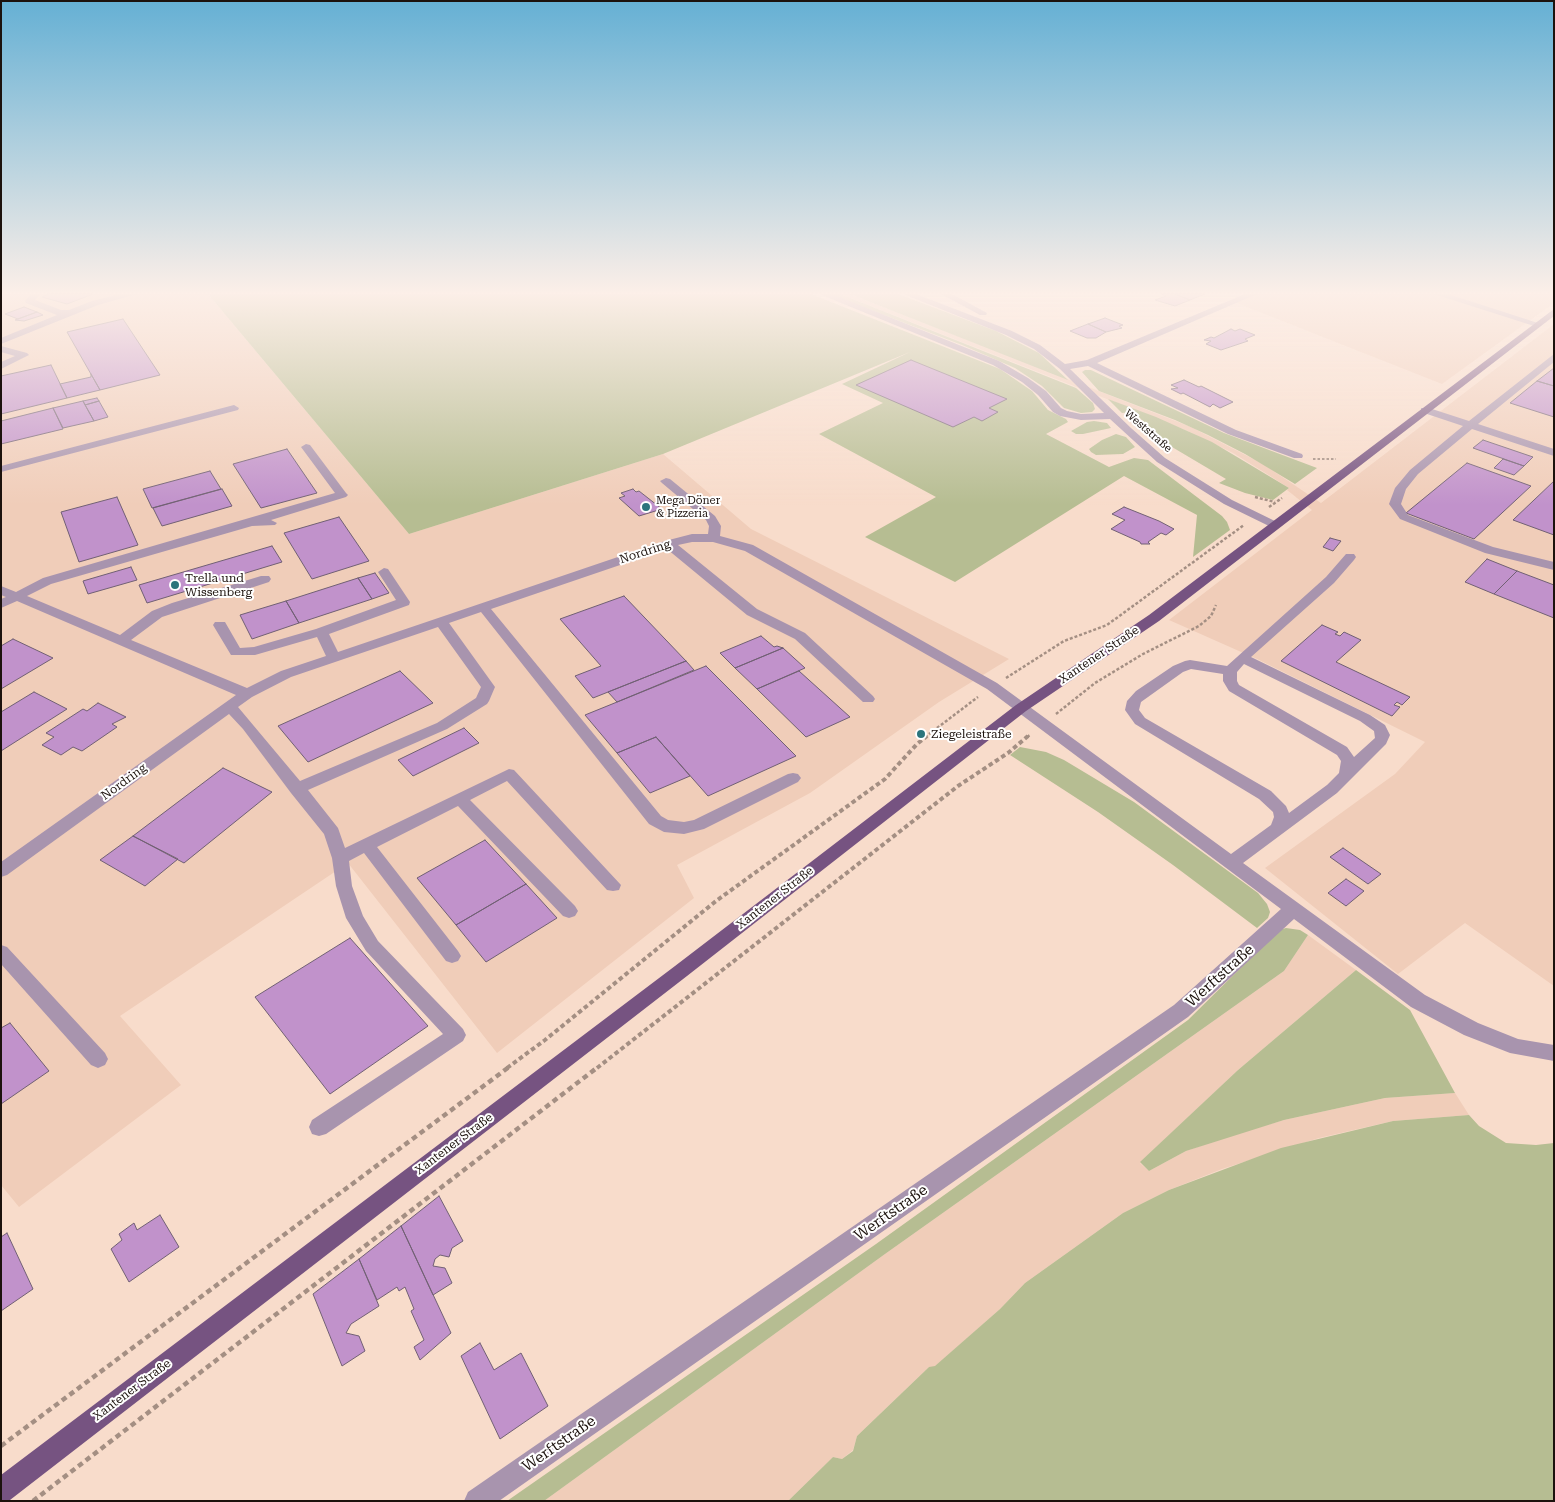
<!DOCTYPE html>
<meta charset="utf-8">
<style>
body{margin:0}
#map{position:relative;width:1555px;height:1502px;overflow:hidden;background:#f8dccb;font-family:"Roboto Serif",serif}
canvas{display:block}
.frame{position:absolute;inset:0;border:2px solid #1c120d;pointer-events:none}
</style>
<div id="map">
<canvas width="1555" height="1502"></canvas>
<div class="frame"></div>
</div>
<script>
const c = document.querySelector('canvas').getContext('2d');
c.lineJoin = 'round';
function paint(path, color) {
  c.fillStyle = color;
  c.fill(path, 'evenodd');
}
function shape(rows) {
  const path = new Path2D();
  for (const r of rows) {
    path.moveTo(r[0], r[1]);
    for (let i = 2; i < r.length; i += 2) path.lineTo(r[i], r[i + 1]);
  }
  return path;
}
function strokePath(path, color, width, dash) {
  c.strokeStyle = color;
  c.lineWidth = width;
  c.lineCap = dash ? 'butt' : 'round';
  c.setLineDash(dash || []);
  c.stroke(path);
}
function write(font, color, halo, rows, align = 'center') {
  c.font = font + ' "Roboto Serif",serif';
  c.lineWidth = 4;
  c.setLineDash([]);
  c.textBaseline = 'middle';
  c.strokeStyle = halo;
  c.fillStyle = color;
  for (const [text, x, y, turn = 0] of rows) {
    c.save();
    c.translate(x, y);
    c.rotate((+turn || 0) * Math.PI / 180);
    c.textAlign = isNaN(turn) ? turn : align;
    if (halo) c.strokeText(text, 0, 0);
    c.fillText(text, 0, 0);
    c.restore();
  }
}
paint(shape([
 [1,294,208,294,409,534,663,454,751,529,1009,659,939,702,810,793,677,865,694,898,497,1053,348,863,120,1016,181,1085,19,1207,1,1185],
 [840,294,850,294,1191,427,1263,464,1321,503,1554,324,1554,986,1465,923,1398,974,1265,868,1395,774,1425,742,1257,659,1169,620,1312,510,1287,490,1289,488,1267,474,1233,453,1183,429],
 [1253,294,1554,294,1554,303,1442,384,1234,302],
 [1308,935,1356,970,1238,1070,1140,1163,1149,1171,1186,1151,1226,1137,1284,1120,1385,1098,1455,1093,1469,1115,1393,1121,1319,1138,1222,1169,1169,1190,1123,1213,1025,1283,1000,1309,935,1367,929,1367,857,1436,853,1450,842,1459,833,1457,788,1501,544,1501,885,1254,1284,971]
]), '#f0cdb9');
paint(shape([
 [208,294,811,294,1000,369,1032,391,1048,410,1066,419,1068,422,1046,434,1109,467,1134,458,1148,460,1222,516,1227,522,1230,530,1193,557,1197,515,1124,476,955,582,865,537,936,497,819,434,883,403,842,384,910,352,663,454,409,534],
 [829,294,840,294,1076,388,1093,403,1095,409,1092,412,1081,413,1064,408,1042,386,1015,368,962,345],
 [850,294,898,294,996,331,1039,353,1068,380],
 [1085,370,1091,370,1224,433,1317,468,1295,484,1245,454,1208,435,1175,420,1099,391,1082,372],
 [1108,399,1156,417,1212,442,1289,488,1273,500,1245,493,1219,483,1226,479,1172,447,1133,412,1122,413],
 [1094,421,1107,423,1111,428,1083,434,1076,434,1071,431,1087,422],
 [1116,434,1126,437,1135,447,1123,454,1096,455,1091,452,1089,449,1102,440],
 [1020,747,1046,752,1064,760,1134,802,1258,893,1267,904,1270,912,1268,918,1257,928,1173,865,1098,812,1010,755],
 [1286,928,1300,930,1308,935,1284,971,885,1254,544,1501,507,1501,876,1244,1188,1020,1279,930],
 [1356,970,1410,1010,1455,1093,1385,1098,1284,1120,1186,1151,1149,1171,1140,1162,1238,1070],
 [1469,1115,1479,1126,1506,1143,1536,1145,1554,1143,1554,1501,788,1501,833,1457,842,1459,853,1451,857,1436,929,1367,935,1366,1000,1309,1025,1283,1123,1213,1169,1190,1281,1148,1393,1121]
]), '#b6bd92');
const building = shape([
 [48,294,93,294,67,304,42,297,48,294],
 [1162,294,1175,294,1190,300,1175,306,1155,300,1166,296,1162,294],
 [1175,294,1205,294,1190,300,1175,294],
 [24,307,37,312,18,319,5,314,24,307],
 [37,312,43,315,24,321,15,320,37,312],
 [1105,318,1123,325,1119,326,1122,328,1106,332,1088,324,1105,318],
 [123,319,160,375,100,390,67,332,123,319],
 [1088,324,1106,332,1096,338,1087,338,1070,331,1088,324],
 [1231,329,1235,331,1240,329,1255,335,1245,339,1248,341,1221,350,1206,344,1211,341,1204,340,1211,337,1214,338,1231,329],
 [911,360,1007,399,989,408,998,412,982,421,974,417,953,427,856,385,911,360],
 [51,365,67,398,1,414,1,376,51,365],
 [1554,368,1554,386,1537,381,1554,368],
 [91,374,100,390,67,398,60,384,91,377,91,374],
 [1184,380,1199,387,1201,386,1233,402,1220,408,1213,404,1210,407,1183,393,1181,394,1171,389,1178,388,1171,385,1184,380],
 [1537,381,1554,386,1554,417,1510,403,1537,381],
 [97,398,99,401,85,405,83,401,97,398],
 [83,401,94,421,63,428,53,408,83,401],
 [99,401,108,417,94,421,85,405,99,401],
 [53,408,63,429,1,444,1,421,53,408],
 [1483,440,1533,457,1524,466,1473,448,1483,440],
 [287,449,317,493,261,508,233,464,287,449],
 [1503,459,1524,466,1514,475,1494,468,1503,459],
 [1467,463,1531,486,1474,539,1406,513,1467,463],
 [210,471,221,489,152,508,143,489,210,471],
 [1554,481,1554,535,1513,520,1554,481],
 [222,489,232,506,162,526,153,508,222,489],
 [633,489,636,492,639,491,662,509,639,516,619,498,625,496,621,493,633,489],
 [117,497,138,545,79,562,61,512,117,497],
 [1124,507,1159,521,1174,529,1166,535,1161,533,1148,542,1150,544,1141,544,1140,542,1111,529,1125,520,1112,514,1124,507],
 [339,517,369,561,312,579,284,533,339,517],
 [1330,538,1341,541,1333,551,1323,547,1330,538],
 [272,546,282,562,147,603,139,585,272,546],
 [1487,559,1517,571,1494,594,1465,582,1487,559],
 [131,567,137,580,88,594,83,581,131,567],
 [1517,571,1554,585,1554,618,1494,594,1517,571],
 [375,573,389,593,372,599,358,578,375,573],
 [358,578,372,599,299,623,286,601,358,578],
 [624,596,686,661,593,698,575,676,601,666,560,619,624,596],
 [286,601,299,623,252,639,240,615,286,601],
 [1322,625,1338,632,1335,634,1340,636,1344,632,1361,640,1336,662,1410,697,1402,705,1397,702,1394,705,1400,707,1392,716,1281,661,1322,625],
 [761,636,774,647,777,646,783,648,735,668,720,653,761,636],
 [13,639,53,658,1,689,1,646,13,639],
 [783,648,805,668,757,689,735,668,783,648],
 [686,661,694,670,617,702,608,692,686,661],
 [706,666,796,756,708,796,656,737,617,753,585,715,706,666],
 [400,671,433,703,308,762,278,726,400,671],
 [799,671,850,717,806,737,757,689,799,671],
 [34,692,67,709,1,751,1,712,34,692],
 [98,703,126,717,112,724,117,727,82,751,73,747,61,755,42,745,54,737,46,733,83,709,87,711,98,703],
 [464,728,479,743,413,776,398,760,464,728],
 [656,737,690,776,650,793,617,753,656,737],
 [223,768,272,792,184,863,133,836,223,768],
 [133,836,178,859,145,886,100,860,133,836],
 [485,840,526,884,456,925,417,878,485,840],
 [1343,848,1381,874,1368,884,1330,857,1343,848],
 [1346,879,1364,891,1346,906,1328,893,1346,879],
 [526,884,557,918,486,962,456,925,526,884],
 [350,938,428,1026,330,1094,255,997,350,938],
 [10,1023,49,1071,1,1104,1,1028,10,1023],
 [439,1196,463,1241,452,1248,449,1257,440,1255,435,1259,433,1266,445,1268,452,1283,433,1295,401,1226,439,1196],
 [160,1215,179,1247,129,1282,111,1249,122,1240,119,1234,134,1223,137,1230,160,1215],
 [401,1226,451,1333,420,1360,414,1347,424,1340,411,1311,414,1309,405,1287,399,1291,397,1287,377,1300,359,1259,401,1226],
 [7,1233,33,1289,1,1311,1,1237,7,1233],
 [359,1259,379,1306,351,1324,346,1333,359,1336,365,1351,342,1366,313,1294,359,1259],
 [480,1343,494,1370,521,1353,548,1406,500,1439,461,1356,480,1343]
]);
paint(building, '#c192cb');
strokePath(building, '#716074', 1);
strokePath(shape([
 [1313,459,1336,459]
]), '#a48f83', 2, [2.5, 2]);
strokePath(shape([
 [1255,497,1275,502],
 [1269,507,1282,498],
 [1006,678,1064,641,1107,625,1244,525],
 [1056,714,1095,683,1143,654,1199,626,1211,616,1216,605],
 [925,737,978,697],
 [1027,737,1030,735]
]), '#a48f83', 2.5, [3, 2]);
strokePath(shape([
 [507,1068,545,1040,716,901,885,779,917,744,927,736],
 [597,1068,958,786,1008,753,1028,736]
]), '#a48f83', 4, [4.5, 3]);
strokePath(shape([
 [1,1446,509,1067],
 [33,1501,598,1067]
]), '#a48f83', 4.5, [5.5, 4]);
paint(shape([
 [31,294,40,294,35,300,61,310,69,310,92,301,120,294,137,294,98,305,1,344,1,338,57,315,26,303,25,301,31,294],
 [819,294,832,294,999,361,1028,378,1046,391,1061,408,1067,411,1081,414,1104,413,1060,369,1034,349,1006,335,903,294,916,294,1012,331,1040,345,1065,364,1087,360,1245,294,1257,294,1097,363,1236,430,1302,454,1303,456,1302,458,1294,458,1228,434,1088,366,1070,369,1131,428,1165,458,1232,500,1281,524,1279,527,1271,527,1224,504,1157,462,1110,419,1081,420,1060,416,1053,412,1038,395,1022,382,993,365,819,294],
 [941,294,952,294,987,313,986,315,980,315,941,294],
 [1434,294,1448,294,1541,324,1540,326,1534,326,1434,294],
 [1,346,27,353,29,355,1,369,1,362,15,356,1,352,1,346],
 [1554,354,1554,362,1478,424,1554,449,1554,456,1472,429,1418,474,1406,489,1401,504,1408,515,1493,547,1554,562,1554,570,1485,553,1400,519,1389,504,1395,488,1410,470,1463,426,1421,412,1421,408,1429,408,1469,421,1554,354],
 [234,405,239,408,238,410,1,472,1,466,234,405],
 [306,444,310,445,346,493,348,495,346,497,271,520,277,523,275,525,252,526,51,584,27,596,120,635,152,611,172,603,261,576,269,576,271,579,269,582,162,617,131,640,247,688,281,671,326,656,317,637,255,655,231,655,213,625,215,622,225,622,240,648,254,647,316,629,396,600,378,572,384,568,388,569,410,602,409,605,329,634,338,652,665,541,692,534,708,534,709,526,706,520,662,483,660,481,666,478,670,479,715,516,721,526,720,536,753,545,997,683,1231,854,1271,825,1274,817,1273,812,1259,799,1135,724,1125,710,1127,701,1136,691,1173,666,1185,661,1190,660,1227,666,1326,577,1346,554,1354,554,1356,557,1354,560,1334,583,1251,657,1370,715,1385,725,1390,735,1386,744,1337,793,1243,863,1425,995,1478,1023,1518,1039,1554,1045,1554,1061,1510,1053,1464,1035,1411,1007,1294,919,1188,1017,499,1501,464,1501,468,1492,1174,1005,1281,909,987,689,745,551,713,542,692,542,678,545,757,609,805,633,873,696,875,699,873,702,863,702,795,639,747,615,667,549,491,609,661,816,668,820,684,822,694,820,788,774,793,773,798,774,801,778,798,782,704,829,684,834,664,832,649,824,481,612,449,623,495,687,489,701,487,704,447,729,308,790,338,828,345,848,509,769,514,770,621,885,619,890,613,891,607,890,507,781,470,800,575,906,578,911,575,916,569,918,563,916,458,806,377,847,458,951,461,956,458,961,452,963,446,961,364,853,349,861,352,886,363,916,378,941,463,1029,466,1035,463,1041,326,1134,319,1136,312,1134,309,1127,312,1120,443,1034,366,951,346,918,336,886,332,858,324,834,291,793,243,729,229,714,7,875,1,877,1,862,236,695,17,601,1,608,1,599,6,597,1,595,1,586,16,592,43,578,335,493,301,447,306,444],
 [438,627,481,687,476,698,437,723,300,781,238,707,252,697,291,677,438,627],
 [1244,664,1360,721,1374,731,1375,738,1354,757,1347,747,1239,685,1237,681,1237,672,1244,664],
 [1191,669,1223,674,1223,681,1229,691,1337,755,1341,761,1339,773,1327,785,1289,813,1286,806,1271,791,1145,718,1139,710,1141,702,1183,672,1191,669],
 [1,945,7,947,105,1053,108,1059,105,1065,98,1068,91,1065,1,964,1,945]
]), '#a894ae');
paint(shape([
 [1554,309,1554,316,1159,621,1026,711,687,976,10,1500,1,1501,1,1475,675,966,1016,705,1149,615,1554,309]
]), '#765381');
const sky = c.createLinearGradient(0, 0, 0, 505);
sky.addColorStop(0, '#65b0d4');
sky.addColorStop(0.58, '#fcefe8');
sky.addColorStop(1, '#fcefe800');
c.fillStyle = sky;
c.fillRect(0, 0, 1555, 505);
for (const [x, y, r, color] of [
 [646,507,5,"#2b747c"],
 [175,585,5,"#2b747c"],
 [921,734,5,"#2b747c"]
]) {
  const dot = new Path2D();
  dot.arc(x, y, r, 0, 2 * Math.PI);
  c.fillStyle = color;
  c.fill(dot);
  strokePath(dot, '#fff', 2);
}
write('11px', '#1c120d', '#fff', [
 ["Weststraße",1148,431,41]
]);
write('11px', '#1c120d', '#fff', [
 ["Mega Döner",656,501],
 ["& Pizzeria",656,514]
], 'left');
write('12px', '#1c120d', '#fff', [
 ["Nordring",645,552,-18],
 ["Xantener Straße",1099,655,-34],
 ["Nordring",124,782,-36],
 ["Xantener Straße",775,898,-38],
 ["Xantener Straße",454,1144,-37],
 ["Xantener Straße",132,1390,-37]
]);
write('12px', '#1c120d', '#fff', [
 ["Trella und",185,578],
 ["Wissenberg",185,592],
 ["Ziegeleistraße",931,734]
], 'left');
write('15px', '#1c120d', '#fff', [
 ["Werftstraße",1220,976,-42],
 ["Werftstraße",891,1213,-35],
 ["Werftstraße",559,1444,-35]
]);
</script>
